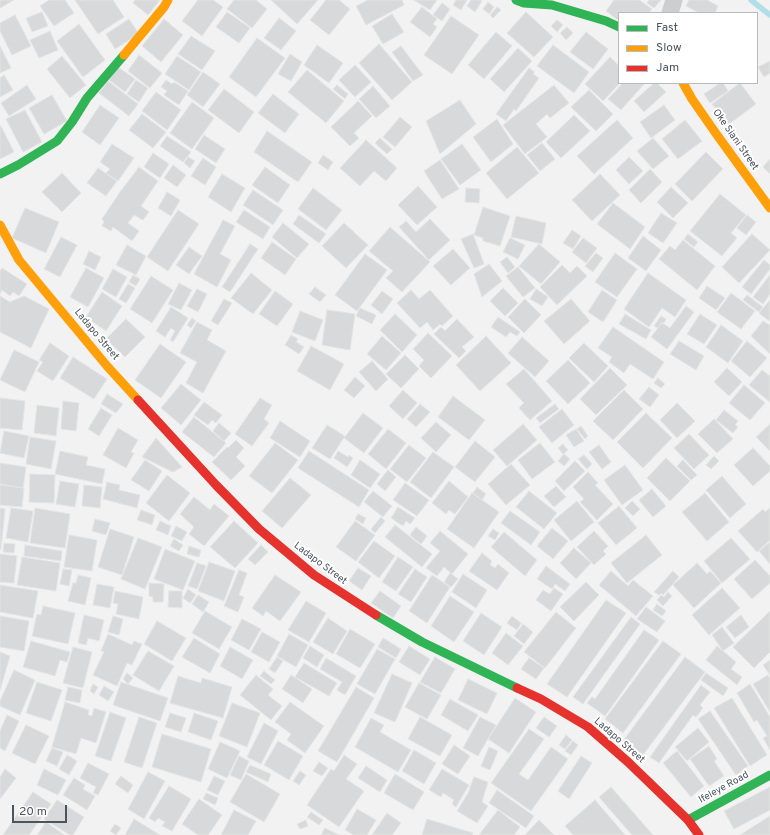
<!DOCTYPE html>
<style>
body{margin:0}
#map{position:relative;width:770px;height:835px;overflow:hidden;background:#f2f2f2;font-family:Overpass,sans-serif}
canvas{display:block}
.legend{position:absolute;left:618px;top:12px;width:140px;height:72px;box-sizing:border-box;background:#fff;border:1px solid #b7bbbe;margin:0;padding:5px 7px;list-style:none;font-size:12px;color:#4b555d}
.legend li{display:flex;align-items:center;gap:8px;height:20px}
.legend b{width:20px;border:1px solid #b7bbbe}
.scale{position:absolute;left:12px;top:805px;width:55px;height:18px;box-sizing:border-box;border:2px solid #4b555d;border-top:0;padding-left:5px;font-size:12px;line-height:14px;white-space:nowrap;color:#4b555d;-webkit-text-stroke:3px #fff;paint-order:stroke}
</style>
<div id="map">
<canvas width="770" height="835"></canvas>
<ul class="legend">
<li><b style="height:5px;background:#30b455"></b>Fast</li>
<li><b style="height:5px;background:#ff9f0a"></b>Slow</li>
<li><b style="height:5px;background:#e5322d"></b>Jam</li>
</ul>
<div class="scale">20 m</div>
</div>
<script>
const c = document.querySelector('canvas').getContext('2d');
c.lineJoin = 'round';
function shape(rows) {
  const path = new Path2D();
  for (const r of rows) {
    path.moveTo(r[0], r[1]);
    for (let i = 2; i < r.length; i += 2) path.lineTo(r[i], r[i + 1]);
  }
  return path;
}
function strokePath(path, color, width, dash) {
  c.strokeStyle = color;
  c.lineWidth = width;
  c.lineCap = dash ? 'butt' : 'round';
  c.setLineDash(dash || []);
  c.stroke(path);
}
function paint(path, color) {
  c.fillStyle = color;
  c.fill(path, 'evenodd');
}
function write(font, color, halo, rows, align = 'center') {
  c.font = font + ' Overpass,sans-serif';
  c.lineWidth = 4;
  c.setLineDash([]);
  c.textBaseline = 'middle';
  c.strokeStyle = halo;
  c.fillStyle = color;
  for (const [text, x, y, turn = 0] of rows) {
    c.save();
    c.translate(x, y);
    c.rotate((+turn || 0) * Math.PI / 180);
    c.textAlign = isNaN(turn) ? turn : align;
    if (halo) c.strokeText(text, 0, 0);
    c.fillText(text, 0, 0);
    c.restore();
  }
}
strokePath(shape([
 [751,0,770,15]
]), '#b2dee8', 5.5);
const building = shape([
 [0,0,14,0,0,8,0,0],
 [49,0,65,0,74,13,54,26,40,6,49,0],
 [75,0,113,0,124,17,98,34,75,0],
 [135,0,160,0,148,15,133,3,135,0],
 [198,0,213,0,223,7,202,36,182,21,198,0],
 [234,0,256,0,267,9,252,28,227,9,234,0],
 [271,0,318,0,297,24,271,0],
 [326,0,339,0,350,9,329,35,310,20,326,0],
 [368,0,402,0,404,5,366,25,356,6,368,0],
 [414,0,437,0,430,10,414,0],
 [456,0,467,0,461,10,453,5,456,0],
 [471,0,480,0,482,1,475,12,467,6,471,0],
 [614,0,639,0,652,9,649,13,619,13,619,21,606,11,614,0],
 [649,0,661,0,654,8,647,3,649,0],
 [689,0,707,0,718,6,715,13,699,13,686,6,689,0],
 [488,2,494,7,489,14,483,9,488,2],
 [442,3,450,9,442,21,433,15,442,3],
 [422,7,437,19,433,24,437,27,430,37,410,22,422,7],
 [497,7,501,10,493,18,490,15,497,7],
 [42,12,48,26,32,32,26,18,42,12],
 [227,12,250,28,239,43,216,27,227,12],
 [526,12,553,37,534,57,507,33,526,12],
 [392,14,404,32,383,44,372,26,392,14],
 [15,15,31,46,12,55,0,31,0,23,15,15],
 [451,16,479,35,452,74,424,55,451,16],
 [279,18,296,31,281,50,264,38,279,18],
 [129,19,139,34,115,49,106,34,129,19],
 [164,19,183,35,161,62,142,46,164,19],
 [557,20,563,25,557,32,551,26,557,20],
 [79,24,105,60,83,77,57,41,79,24],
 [567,27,573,33,566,40,560,33,567,27],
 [50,31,58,50,39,58,30,40,50,31],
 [496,32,512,46,484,79,468,65,496,32],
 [586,32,608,49,593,69,570,52,586,32],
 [191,36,215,51,202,70,178,54,191,36],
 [257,38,285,58,256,97,229,77,257,38],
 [379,44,412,82,392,100,359,63,379,44],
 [317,45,343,63,329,83,304,65,317,45],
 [553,45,589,72,574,93,537,66,553,45],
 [0,46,11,68,0,73,0,46],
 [401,46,423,75,413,81,392,52,401,46],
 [518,48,532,61,504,92,490,79,518,48],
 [290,54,302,62,291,81,278,74,290,54],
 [139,55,162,73,150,88,128,71,139,55],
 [62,56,86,85,70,98,47,69,62,56],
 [177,56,201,72,189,90,165,74,177,56],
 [610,57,619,66,620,83,603,101,585,84,610,57],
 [770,61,770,73,764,77,758,67,770,61],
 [355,65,371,82,355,97,339,80,355,65],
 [118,67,135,79,125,92,109,80,118,67],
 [529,68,535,72,533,74,539,78,516,111,514,109,506,121,496,114,529,68],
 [307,70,344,101,326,123,288,92,307,70],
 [203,72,220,84,203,107,187,95,203,72],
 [4,75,13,90,0,97,0,78,4,75],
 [136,80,148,88,139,102,127,94,136,80],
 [166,80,172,84,174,82,188,91,179,105,164,95,167,91,161,87,166,80],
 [108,81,138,104,129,116,99,93,108,81],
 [623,83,645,83,621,110,608,99,623,83],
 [654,83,657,83,666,92,644,112,634,101,654,83],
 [720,83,723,83,728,91,710,103,704,94,720,83],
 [740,83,756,104,728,125,712,104,740,83],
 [27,85,36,99,9,116,1,103,27,85],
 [337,85,348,94,345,99,333,89,337,85],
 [554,85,569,103,550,118,547,114,536,124,547,137,525,154,503,125,554,85],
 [373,86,390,106,376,118,359,99,373,86],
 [224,89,254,112,239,133,208,110,224,89],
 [589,90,613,114,596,131,571,107,589,90],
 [156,92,181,110,167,130,142,111,156,92],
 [273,94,299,114,285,133,258,113,273,94],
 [52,95,67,121,44,134,29,108,52,95],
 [460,100,476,124,440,154,426,121,460,100],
 [358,101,372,116,354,133,359,138,350,146,331,127,358,101],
 [192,102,214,118,192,149,170,133,192,102],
 [100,105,119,118,100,145,82,132,100,105],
 [664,105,675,120,651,138,640,122,664,105],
 [25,110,42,142,23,152,6,119,25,110],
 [142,114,166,132,153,148,129,130,142,114],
 [574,115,590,131,561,158,546,142,574,115],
 [400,117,412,127,395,147,383,137,400,117],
 [497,119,513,144,491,162,473,137,497,119],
 [617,120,633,138,594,174,577,156,617,120],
 [685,120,702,141,678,159,662,139,685,120],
 [1,126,14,152,0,159,0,127,1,126],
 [267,131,312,162,298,182,254,152,267,131],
 [204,135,225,149,216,163,195,149,204,135],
 [167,136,191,152,183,162,160,146,167,136],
 [380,138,392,149,387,154,375,143,380,138],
 [653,138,669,156,653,169,637,151,653,138],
 [366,140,397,168,386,181,374,171,360,186,340,168,366,140],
 [542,143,555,159,540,171,527,155,542,143],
 [112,144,134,158,118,181,106,173,110,169,100,162,112,144],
 [462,144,481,170,460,185,441,159,462,144],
 [517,147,539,173,507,199,486,173,517,147],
 [706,152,723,169,692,201,675,184,706,152],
 [153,153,169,164,160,178,144,167,153,153],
 [323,155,333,162,328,170,318,163,323,155],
 [188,157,195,161,190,168,184,163,188,157],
 [629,157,643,171,629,184,616,170,629,157],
 [203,158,216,167,205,185,191,176,203,158],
 [770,159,770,174,763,167,770,159],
 [440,160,459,189,442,199,424,171,440,160],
 [173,165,186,175,177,187,164,178,173,165],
 [139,167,158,181,141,206,149,212,143,220,134,215,128,223,139,231,132,241,113,227,111,231,102,226,104,222,102,219,120,192,139,167],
 [265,167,290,185,278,203,252,185,265,167],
 [98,168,117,181,106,196,87,183,98,168],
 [650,169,662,182,641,203,629,190,650,169],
 [62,173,81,193,62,212,42,192,62,173],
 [222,174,245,188,231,212,208,197,222,174],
 [600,174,620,195,592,221,572,200,600,174],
 [418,186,437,207,417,225,398,205,418,186],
 [671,187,688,203,673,218,657,202,671,187],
 [313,188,342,210,326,230,298,209,313,188],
 [466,188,480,189,479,203,465,202,466,188],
 [253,190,283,210,273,225,243,205,253,190],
 [167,192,180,200,171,216,158,208,167,192],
 [720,194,746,215,731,233,737,238,722,256,690,231,720,194],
 [613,203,645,227,630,249,597,224,613,203],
 [483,207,510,216,500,246,483,241,483,238,474,235,483,207],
 [25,208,59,222,46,253,12,238,25,208],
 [178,210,199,224,168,271,147,257,178,210],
 [244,210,270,227,263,239,236,222,244,210],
 [661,213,677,223,663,243,648,233,661,213],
 [299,215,326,234,319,243,293,224,299,215],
 [747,215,756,222,746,235,737,228,747,215],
 [516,216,546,223,542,244,511,237,516,216],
 [430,219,450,240,429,260,399,227,406,221,416,232,430,219],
 [223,220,235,226,220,254,231,260,217,287,194,274,223,220],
 [283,223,309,244,297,258,272,237,283,223],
 [344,223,368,245,346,268,322,246,344,223],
 [390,227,430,262,402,292,386,278,393,271,369,251,390,227],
 [572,230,581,236,573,249,563,243,572,230],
 [473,234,484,264,474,268,461,239,473,234],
 [688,234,698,242,694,247,684,239,688,234],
 [752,234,770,250,739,283,722,267,752,234],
 [643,236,661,250,646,271,628,258,643,236],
 [61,237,77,245,60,277,44,269,61,237],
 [510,238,525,245,518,259,503,252,510,238],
 [583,238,597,248,586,263,572,252,583,238],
 [683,240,715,266,697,290,659,259,670,246,675,250,683,240],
 [272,242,296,259,285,275,261,258,272,242],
 [250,244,258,249,230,292,222,287,250,244],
 [539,244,560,262,541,284,519,266,539,244],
 [127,245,146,256,136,275,116,265,127,245],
 [189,247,202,256,189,274,176,265,189,247],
 [453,249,470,268,451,285,433,266,453,249],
 [89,251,101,257,95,270,83,264,89,251],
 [596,253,603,258,593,272,585,266,596,253],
 [615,253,637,269,617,297,595,282,615,253],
 [365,254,387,270,357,311,335,295,365,254],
 [507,257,515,267,508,273,500,262,507,257],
 [764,260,770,265,770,269,751,294,742,287,764,260],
 [489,264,502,281,482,297,474,274,489,264],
 [562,265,570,273,577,266,587,276,557,305,540,287,562,265],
 [518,267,535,288,523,297,506,276,518,267],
 [2,268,27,284,19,296,13,292,10,296,2,290,0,294,0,271,2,268],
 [86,268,104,278,88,307,70,297,86,268],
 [113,269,127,277,116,297,102,289,113,269],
 [251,273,272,290,253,314,231,298,251,273],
 [648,273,686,300,675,317,662,308,649,327,624,309,648,273],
 [133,275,140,279,136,286,129,282,133,275],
 [770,275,770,294,763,304,753,297,770,275],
 [151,276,173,290,152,323,130,309,151,276],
 [179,283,192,290,181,310,168,304,179,283],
 [128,284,135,288,126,303,119,299,128,284],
 [707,286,725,298,716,310,699,298,707,286],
 [315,287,326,295,320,302,309,294,315,287],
 [503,288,518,303,505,316,490,301,503,288],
 [197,289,207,294,198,312,187,306,197,289],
 [536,289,548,297,542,306,530,299,536,289],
 [411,290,419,299,430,290,453,316,442,326,440,324,433,330,427,322,420,328,397,303,411,290],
 [602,290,617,300,603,322,588,312,602,290],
 [275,291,293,304,277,326,259,314,275,291],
 [382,291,393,299,382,314,371,305,382,291],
 [102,292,122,306,106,331,86,317,102,292],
 [731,293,755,311,741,329,717,312,731,293],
 [747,295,763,307,759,312,743,300,747,295],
 [0,296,10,302,24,296,49,309,31,348,0,332,0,296],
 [224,299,232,303,218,325,211,321,224,299],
 [525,299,541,315,524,333,508,317,525,299],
 [571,299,590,321,564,344,544,321,571,299],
 [770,300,770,319,769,321,759,313,770,300],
 [686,306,694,312,667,349,651,337,662,323,670,328,686,306],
 [171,307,188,318,173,342,170,340,175,331,171,328,165,337,156,331,171,307],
 [360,308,376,315,372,324,356,316,360,308],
 [327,310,355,314,350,350,322,345,327,310],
 [300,311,323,320,315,341,292,332,300,311],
 [395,314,417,335,402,352,380,330,395,314],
 [625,314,651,330,646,339,619,324,625,314],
 [700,314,717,325,704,344,687,334,700,314],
 [661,316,666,319,664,323,662,322,658,328,654,326,661,316],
 [498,317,520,332,517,336,510,332,506,337,491,327,498,317],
 [192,318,196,321,191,328,187,325,192,318],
 [126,319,145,337,125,357,106,339,126,319],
 [457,319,474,337,462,347,466,351,459,358,434,334,441,327,445,331,457,319],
 [763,321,770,325,770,354,751,336,763,321],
 [197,322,212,330,207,340,226,351,203,393,186,383,197,362,180,353,197,322],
 [721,325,743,341,728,363,706,347,721,325],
 [613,327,664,362,653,379,630,364,624,373,609,362,612,357,598,348,613,327],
 [428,333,452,356,431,378,419,366,424,360,413,349,428,333],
 [291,335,298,339,296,342,304,347,299,354,285,345,291,335],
 [382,336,401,353,386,370,367,354,382,336],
 [486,336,511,363,480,391,456,365,486,336],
 [522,337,549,361,535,377,508,353,522,337],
 [679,341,704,356,696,370,670,354,679,341],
 [747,341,767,358,750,377,731,361,747,341],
 [50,343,69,356,53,381,37,371,43,362,39,360,50,343],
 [584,343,608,366,594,382,569,358,584,343],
 [160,344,186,362,161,398,135,380,160,344],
 [311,346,344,364,330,390,297,371,311,346],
 [14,350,39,362,25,392,0,380,14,350],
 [405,355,419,369,401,388,386,374,405,355],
 [73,357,107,379,94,399,60,378,73,357],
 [568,360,590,383,568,404,546,381,568,360],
 [372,361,388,379,376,391,359,372,372,361],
 [610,368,627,385,596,415,580,399,610,368],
 [727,368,742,382,729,396,714,382,727,368],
 [524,369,552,401,530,420,519,408,524,403,506,384,524,369],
 [762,370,770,376,770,402,749,385,762,370],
 [355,377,365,386,354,398,344,390,355,377],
 [658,378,665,384,661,388,654,383,658,378],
 [181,384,201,400,181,425,161,408,181,384],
 [744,385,765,403,750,420,729,403,744,385],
 [649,387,659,395,650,407,639,399,649,387],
 [403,390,417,403,403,419,389,406,403,390],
 [624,390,643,409,613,440,593,421,624,390],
 [107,394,123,404,116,413,101,404,107,394],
 [453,396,485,420,469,440,438,417,453,396],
 [0,398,25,401,22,430,0,428,0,398],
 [260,398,272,405,264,419,269,423,252,446,235,434,260,398],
 [63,401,79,403,76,431,61,429,63,401],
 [204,402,222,415,216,423,212,420,208,425,194,415,204,402],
 [677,403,695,421,677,438,660,420,677,403],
 [420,404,430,412,416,427,407,419,420,404],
 [555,404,559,409,540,423,536,418,555,404],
 [37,405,59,408,56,436,34,433,37,405],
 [101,408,112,415,99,436,88,429,101,408],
 [562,409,574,425,552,443,539,427,562,409],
 [724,410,738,421,735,425,738,427,733,433,716,420,724,410],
 [363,413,383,428,364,453,344,438,363,413],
 [646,413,672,438,643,468,617,442,646,413],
 [194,417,226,443,214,457,182,432,194,417],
 [714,419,733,439,717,453,698,434,714,419],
 [280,421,310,441,300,457,270,438,280,421],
 [436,422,451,435,436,452,421,438,436,422],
 [219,423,231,433,224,441,213,431,219,423],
 [523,424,537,440,507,466,493,450,523,424],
 [770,424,770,451,756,437,770,424],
 [327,425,345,436,330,459,312,448,327,425],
 [581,426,588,436,585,439,577,429,581,426],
 [118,428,138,440,131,452,134,453,126,468,103,455,118,428],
 [388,429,406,443,386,469,368,454,388,429],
 [576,429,584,441,574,447,566,435,576,429],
 [4,431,29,436,24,458,0,453,4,431],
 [689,434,709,455,694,469,674,448,689,434],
 [30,437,56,441,51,469,26,464,30,437],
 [156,438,182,467,173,472,142,457,156,438],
 [236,440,244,448,236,457,245,466,231,480,212,462,227,447,228,448,236,440],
 [475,441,495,457,475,482,455,467,475,441],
 [275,443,298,460,272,493,249,476,275,443],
 [540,443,555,462,532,479,518,460,540,443],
 [563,444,568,450,563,454,558,448,563,444],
 [409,445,426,458,407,482,390,469,409,445],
 [599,445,611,462,602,469,589,452,599,445],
 [753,448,770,466,770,471,753,486,734,465,753,448],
 [60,451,88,457,86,465,105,469,102,484,55,474,60,451],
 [309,451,369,490,359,507,298,468,309,451],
 [338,451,348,457,349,455,353,458,347,467,334,458,338,451],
 [433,452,454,467,431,498,410,482,433,452],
 [564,454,570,459,564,466,558,461,564,454],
 [584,455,592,464,587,469,578,459,584,455],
 [714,456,719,461,711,469,706,465,714,456],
 [666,458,690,481,670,501,647,478,666,458],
 [145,460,162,471,149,491,131,480,145,460],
 [360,460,380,474,370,488,351,475,360,460],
 [683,460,697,475,691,480,677,466,683,460],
 [575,461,585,471,564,491,555,481,575,461],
 [0,463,26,467,23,488,0,484,0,463],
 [511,464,530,485,506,505,488,484,511,464],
 [625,465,643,490,622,505,604,480,625,465],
 [388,470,396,477,385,491,377,484,388,470],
 [588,472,598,483,595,485,613,504,597,520,580,502,584,499,573,487,588,472],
 [30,474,55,475,54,503,29,502,30,474],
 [167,475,190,493,169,521,146,503,167,475],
 [722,476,746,504,730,518,706,490,722,476],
 [290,478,311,495,282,528,262,511,290,478],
 [60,481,79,484,75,507,56,504,60,481],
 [449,481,468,497,455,514,449,510,446,514,432,503,449,481],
 [107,482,120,485,119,490,140,495,137,508,103,499,107,482],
 [405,483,429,500,417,516,393,500,405,483],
 [0,485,24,488,22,507,0,505,0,485],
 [84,485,102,487,100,508,82,506,84,485],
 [556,486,566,497,554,507,544,496,556,486],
 [477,487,486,494,482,500,473,493,477,487],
 [652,489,666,506,653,517,639,500,652,489],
 [373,491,392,506,383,517,364,502,373,491],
 [529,491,557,513,544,529,516,507,529,491],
 [472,493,499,512,474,548,447,529,472,493],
 [705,493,729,522,707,541,682,512,705,493],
 [194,497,210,510,214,504,229,516,204,546,189,534,194,527,180,514,194,497],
 [577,501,594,522,571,541,554,520,577,501],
 [632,501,640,509,633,516,625,508,632,501],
 [619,506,637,528,616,545,598,523,619,506],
 [398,507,415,518,410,524,406,521,403,526,391,518,398,507],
 [0,508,5,509,1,549,0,549,0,508],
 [11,508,33,511,28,542,6,538,11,508],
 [35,508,70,514,65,548,30,543,35,508],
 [770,508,770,540,757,552,738,531,763,509,765,512,770,508],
 [141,510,155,515,152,525,137,520,141,510],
 [510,511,540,532,531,545,501,523,510,511],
 [358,514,366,518,363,524,355,519,358,514],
 [381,517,385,521,375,533,371,529,381,517],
 [95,519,110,523,106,535,92,531,95,519],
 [160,521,171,526,168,535,156,530,160,521],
 [234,521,258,543,235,568,210,547,234,521],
 [355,521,375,535,356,561,336,547,355,521],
 [395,525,432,554,422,567,385,537,395,525],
 [176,526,187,532,182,541,171,536,176,526],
 [416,527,427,536,421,544,410,535,416,527],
 [552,528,568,541,553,559,537,546,552,528],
 [110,529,134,537,122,575,98,567,110,529],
 [493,529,499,533,495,540,488,536,493,529],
 [440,531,468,554,452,574,444,567,437,576,426,568,440,551,430,543,440,531],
 [594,531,608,546,603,551,606,554,594,565,577,547,594,531],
 [504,532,537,560,525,576,491,547,504,532],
 [69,535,97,540,92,571,64,567,69,535],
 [646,535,662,555,627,583,611,563,646,535],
 [138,538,162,547,145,589,121,579,138,538],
 [731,538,750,559,722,583,704,561,731,538],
 [174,539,183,545,179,551,170,546,174,539],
 [374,541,395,556,379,578,358,562,374,541],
 [770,542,770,564,759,551,770,542],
 [4,543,15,544,14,553,3,552,4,543],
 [25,545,62,551,61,561,24,556,25,545],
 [261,545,268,552,255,565,248,559,261,545],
 [189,546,201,550,199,557,187,554,189,546],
 [574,548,591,563,576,579,560,563,574,548],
 [165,549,195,561,183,590,154,579,165,549],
 [482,553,492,561,490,565,495,568,498,564,509,573,497,590,469,571,482,553],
 [0,554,17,556,14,583,0,582,0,554],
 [22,557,60,563,56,591,17,585,22,557],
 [398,557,413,567,396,591,382,582,398,557],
 [755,560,770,576,770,583,752,599,734,579,755,560],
 [209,562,235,571,224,601,198,591,209,562],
 [197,563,206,566,197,589,188,586,197,563],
 [697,563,707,574,710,571,721,583,694,608,673,585,697,563],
 [546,566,570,584,565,591,555,584,552,589,537,579,546,566],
 [358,568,371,576,362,590,349,581,358,568],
 [63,569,72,570,69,586,60,584,63,569],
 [415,569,427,577,411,602,398,594,415,569],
 [239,570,247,573,239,595,244,597,238,612,224,606,239,570],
 [611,571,628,586,633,580,653,596,636,616,599,585,611,571],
 [673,571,679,577,663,595,661,593,659,595,654,592,673,571],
 [450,573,458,579,451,587,444,582,450,573],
 [463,574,487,590,476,608,452,592,463,574],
 [78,575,91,578,85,605,68,601,73,583,76,583,78,575],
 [275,575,301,592,280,621,266,611,263,616,252,608,275,575],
 [432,575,450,587,427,623,409,611,432,575],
 [586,582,599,595,574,621,560,607,586,582],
 [149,583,164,584,163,602,153,602,153,597,149,596,149,583],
 [97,584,114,587,110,608,93,605,97,584],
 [0,585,38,591,33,618,0,612,0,585],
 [554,588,563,594,551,611,536,600,543,590,550,594,554,588],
 [722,588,740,608,709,635,692,615,722,588],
 [188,589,196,595,190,603,183,598,188,589],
 [115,591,143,597,139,619,116,614,118,604,113,603,115,591],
 [169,591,182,591,182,608,168,607,169,591],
 [380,591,401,606,393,618,371,603,380,591],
 [668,592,672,596,663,606,657,600,661,595,664,597,668,592],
 [198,595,209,602,203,612,192,604,198,595],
 [450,596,474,612,454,642,431,626,450,596],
 [606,600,626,613,567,697,547,684,606,600],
 [306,601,326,613,309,642,288,630,306,601],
 [657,604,666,611,662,616,653,610,657,604],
 [43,606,75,613,68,644,32,636,37,614,41,615,43,606],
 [646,607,665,621,657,632,637,619,646,607],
 [205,611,232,627,219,649,192,633,205,611],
 [770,611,770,652,754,668,733,647,770,611],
 [556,612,576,628,545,668,524,652,556,612],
 [481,613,502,627,484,655,463,641,481,613],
 [84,615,104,620,99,641,88,638,86,645,78,643,84,615],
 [741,615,749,627,735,638,726,627,741,615],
 [0,616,29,621,24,651,0,647,0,616],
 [113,616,123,619,119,635,108,632,113,616],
 [512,616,521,623,517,630,507,623,512,616],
 [631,617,640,624,583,704,573,697,631,617],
 [328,618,347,631,333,654,313,642,328,618],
 [242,619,261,629,249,650,231,640,242,619],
 [157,621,186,638,172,661,144,644,157,621],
 [523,624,533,632,524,644,514,636,523,624],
 [722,627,734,643,723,651,712,635,722,627],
 [350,629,375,644,360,668,336,654,350,629],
 [644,630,659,640,605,716,587,703,592,697,595,699,644,630],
 [262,632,280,642,269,662,251,652,262,632],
 [506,633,523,646,508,665,492,653,506,633],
 [108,634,132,645,134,641,142,644,132,665,127,663,117,686,93,675,104,652,101,651,108,634],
 [289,634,308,645,296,667,277,656,289,634],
 [194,638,220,654,210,673,182,657,194,638],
 [383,638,401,649,396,658,378,647,383,638],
 [31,641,70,652,67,662,60,660,55,676,23,667,31,641],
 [663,641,681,654,623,733,605,719,663,641],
 [310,646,324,655,317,667,303,658,310,646],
 [409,646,430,659,420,675,399,662,409,646],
 [717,646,736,662,731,669,742,677,737,685,706,660,717,646],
 [73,647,92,652,83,688,63,683,73,647],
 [230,647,253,660,242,679,220,666,230,647],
 [377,649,395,659,375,694,357,684,377,649],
 [148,651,174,666,159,691,133,675,148,651],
 [0,652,10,656,0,690,0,652],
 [277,657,283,661,275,673,269,669,277,657],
 [435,657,455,669,441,693,420,682,435,657],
 [685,657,705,672,643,755,623,741,685,657],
 [326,658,356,676,345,695,337,690,342,682,320,669,326,658],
 [529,658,544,668,536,679,521,669,529,658],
 [770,660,770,675,763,665,770,660],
 [304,663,337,683,329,696,295,677,304,663],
 [14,670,35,680,20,715,0,706,0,701,14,670],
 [264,671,275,680,271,684,260,676,264,671],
 [127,673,133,678,128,684,123,679,127,673],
 [706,673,728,688,723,696,701,680,706,673],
 [392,674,412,683,395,722,374,713,392,674],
 [256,675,273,689,268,695,282,706,271,720,240,695,256,675],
 [291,675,312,689,303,703,282,689,291,675],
 [768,675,770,679,770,712,753,684,768,675],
 [178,676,201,683,202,678,232,687,223,718,170,703,178,676],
 [468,679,497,693,487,714,458,700,468,679],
 [37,682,62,690,51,721,26,713,37,682],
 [121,682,168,698,160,721,113,705,121,682],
 [419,683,441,695,427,719,405,707,419,683],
 [93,684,98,687,94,694,90,691,93,684],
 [750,684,770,717,770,750,763,738,767,736,757,720,754,722,737,693,750,684],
 [701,685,710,692,700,705,703,708,696,717,693,715,659,763,650,757,701,685],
 [104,686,114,692,108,701,99,695,104,686],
 [68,687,82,690,80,703,65,700,68,687],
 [356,687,374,698,337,762,318,751,356,687],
 [515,698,536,712,509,753,488,739,515,698],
 [732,698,767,755,750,766,714,708,732,698],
 [450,699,478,715,468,731,441,715,450,699],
 [65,702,89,710,88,715,92,716,94,708,106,712,96,743,81,738,76,754,52,747,65,702],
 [290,702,324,726,305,753,287,740,291,734,275,722,290,702],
 [232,703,260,713,247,747,219,736,232,703],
 [710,711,748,766,736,775,698,719,710,711],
 [110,712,126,718,111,761,95,756,110,712],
 [170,713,186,718,181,732,165,727,170,713],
 [194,713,218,721,211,740,188,732,194,713],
 [7,715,19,721,5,751,0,748,0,731,7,715],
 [139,717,157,723,142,768,124,762,139,717],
 [420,717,452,735,440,756,408,739,420,717],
 [480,717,496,725,478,756,463,748,480,717],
 [544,717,557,726,549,737,536,728,544,717],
 [371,718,384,725,380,732,411,750,398,772,355,747,371,718],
 [264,723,278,731,261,764,247,757,264,723],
 [26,725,49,736,35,764,12,753,26,725],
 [698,728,709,742,687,761,675,747,698,728],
 [529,729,544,739,519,774,528,780,551,747,568,759,531,811,491,783,529,729],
 [162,734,211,749,201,782,152,767,162,734],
 [566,735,572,740,565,749,559,745,566,735],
 [278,741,303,756,289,780,264,765,278,741],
 [573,741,578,745,571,755,565,751,573,741],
 [220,742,240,751,227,778,208,769,220,742],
 [454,745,470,756,458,774,442,764,454,745],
 [709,746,717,759,714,761,724,776,709,786,690,759,709,746],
 [489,747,498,751,490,770,481,766,489,747],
 [52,748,63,752,57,766,46,761,52,748],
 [414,750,436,763,424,784,402,771,414,750],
 [677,751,704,786,691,797,663,763,677,751],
 [67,755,77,761,69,775,59,769,67,755],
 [344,755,357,764,346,779,364,791,339,827,307,805,331,769,334,771,344,755],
 [239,756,249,761,241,780,230,775,239,756],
 [581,756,592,763,569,799,558,791,581,756],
 [319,762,328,768,322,776,313,771,319,762],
 [88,763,109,774,98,795,93,793,96,787,80,778,88,763],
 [250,765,271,774,268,782,246,772,250,765],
 [366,766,387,780,380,792,358,778,366,766],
 [5,769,16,778,0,799,0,777,5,769],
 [44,769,66,780,58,795,37,785,44,769],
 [442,769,469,785,456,807,452,804,454,800,443,793,441,797,429,790,442,769],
 [300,771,306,775,299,785,293,781,300,771],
 [148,772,165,781,144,819,128,809,148,772],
 [246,774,280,794,264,822,230,802,246,774],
 [395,774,424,792,413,810,384,793,395,774],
 [121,776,133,785,128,793,115,784,121,776],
 [214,776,225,781,218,795,207,790,214,776],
 [474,777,488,782,482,802,488,806,477,823,457,811,468,793,474,777],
 [74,778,85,785,83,789,95,796,87,810,63,795,74,778],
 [169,786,191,799,172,831,162,826,165,822,158,818,155,822,149,818,169,786],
 [611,787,653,835,632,835,599,797,611,787],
 [770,787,770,810,734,829,724,811,770,787],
 [497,790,534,816,526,828,489,803,497,790],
 [33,792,51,804,29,835,3,835,33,792],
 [206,793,218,798,215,805,203,799,206,793],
 [199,799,222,815,208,835,198,835,182,824,199,799],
 [57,800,84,817,73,835,70,835,44,819,57,800],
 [595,800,625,835,573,835,565,826,595,800],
 [357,809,376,820,367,835,354,835,345,830,357,809],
 [234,810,256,821,248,835,221,835,234,810],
 [498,810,520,827,514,835,479,835,498,810],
 [311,812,323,820,319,825,307,817,311,812],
 [387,813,401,823,392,835,372,835,387,813],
 [770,816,770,835,740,835,770,816],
 [134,819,160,835,125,835,134,819],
 [427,819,473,833,472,835,422,835,427,819],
 [306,820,308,826,300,829,297,824,306,820],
 [539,820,554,835,525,835,539,820],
 [46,822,63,834,64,835,37,835,46,822],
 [115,824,121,828,116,835,110,831,115,824],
 [325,828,339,835,321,835,325,828]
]);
paint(building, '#d8d9da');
strokePath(building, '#e4e4e5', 1);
strokePath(shape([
 [670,13,674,0]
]), '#ccced0', 17);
strokePath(shape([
 [516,0,524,3,552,5,606,21,619,27],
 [0,174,18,165,57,141,72,122,87,98,124,55],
 [376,615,422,642,517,688],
 [688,820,770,775]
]), '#30b455', 9);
strokePath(shape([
 [124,55,164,7,168,0],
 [683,83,692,99,717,135,770,208],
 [0,225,19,260,107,366,138,400]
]), '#ff9f0a', 9);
strokePath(shape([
 [138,400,216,485,259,529,314,575,376,615],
 [517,688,541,699,588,727,628,762,688,820,699,835]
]), '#e5322d', 9);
write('10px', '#4b555d', '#fff', [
 ["Oke Siani Street",735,140,55],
 ["Ladapo Street",96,335,50],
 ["Ladapo Street",320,564,37],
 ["Ladapo Street",619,741,41],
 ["Ifeleye Road",724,788,-29]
]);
</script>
